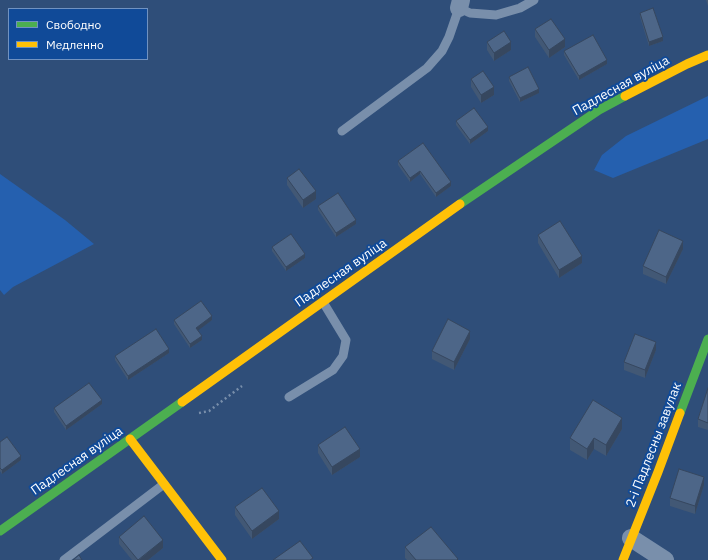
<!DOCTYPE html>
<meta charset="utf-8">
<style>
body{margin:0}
#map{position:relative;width:708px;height:560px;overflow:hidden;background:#2f4e79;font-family:"IBM Plex Sans",sans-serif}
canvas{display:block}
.legend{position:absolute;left:8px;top:8px;width:140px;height:52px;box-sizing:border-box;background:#104a98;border:1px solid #7092c1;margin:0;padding:5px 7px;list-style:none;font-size:12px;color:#fff}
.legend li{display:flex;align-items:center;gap:8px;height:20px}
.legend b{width:20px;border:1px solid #7092c1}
</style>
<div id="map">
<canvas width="708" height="560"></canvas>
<ul class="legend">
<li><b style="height:5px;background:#4caf50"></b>Свободно</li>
<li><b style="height:5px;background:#ffc107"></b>Медленно</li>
</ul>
</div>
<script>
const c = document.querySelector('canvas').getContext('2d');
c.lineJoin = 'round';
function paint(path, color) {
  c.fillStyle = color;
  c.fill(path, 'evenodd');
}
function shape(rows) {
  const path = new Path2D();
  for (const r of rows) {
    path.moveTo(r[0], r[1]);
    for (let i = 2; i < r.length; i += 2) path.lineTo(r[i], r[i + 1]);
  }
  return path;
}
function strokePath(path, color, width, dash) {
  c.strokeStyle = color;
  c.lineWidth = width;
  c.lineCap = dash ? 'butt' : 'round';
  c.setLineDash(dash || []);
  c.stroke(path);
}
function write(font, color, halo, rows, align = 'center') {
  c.font = font + ' "IBM Plex Sans",sans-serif';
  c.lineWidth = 4;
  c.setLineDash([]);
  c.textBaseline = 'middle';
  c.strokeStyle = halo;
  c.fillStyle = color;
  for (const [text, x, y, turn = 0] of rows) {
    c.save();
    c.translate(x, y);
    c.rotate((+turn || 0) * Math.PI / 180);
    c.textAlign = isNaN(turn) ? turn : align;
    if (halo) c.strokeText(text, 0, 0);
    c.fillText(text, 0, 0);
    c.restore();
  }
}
paint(shape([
 [708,96,708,139,613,178,594,170,602,155,626,136],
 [0,174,65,220,94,244,13,287,4,295,0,290]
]), '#2560af');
strokePath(shape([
 [199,413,209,411,242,386]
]), '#798fab', 2.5, [2, 3]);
strokePath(shape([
 [342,131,427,68,442,51,449,37,459,8,470,13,496,15,520,8,534,0],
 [289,397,333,370,343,356,346,340,323,302],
 [64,560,164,484]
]), '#798fab', 9);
strokePath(shape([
 [459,8,461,0],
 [631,538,665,560]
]), '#798fab', 18);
strokePath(shape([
 [460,204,599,110,625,96],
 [680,413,708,339],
 [0,531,182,402]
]), '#4caf50', 9);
strokePath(shape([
 [625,96,687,64,708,55],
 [182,402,460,204],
 [130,439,222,560],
 [623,560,658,472,680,413]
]), '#ffc107', 9);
paint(shape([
 [706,0,708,0,708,6],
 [640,13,663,41,649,46,640,17],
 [535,29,565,47,549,58,535,37],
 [487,42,511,50,494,61,487,50],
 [564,51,607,64,579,80,564,55],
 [509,77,539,93,520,102,509,81],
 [471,79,494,95,481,103,471,87],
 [456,121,488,131,470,144,456,125],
 [423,143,451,186,436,197,420,174,410,182,398,165,398,161],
 [287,178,316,199,303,208,287,185],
 [318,206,356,224,336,237,318,210],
 [538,235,582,263,559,278,538,243],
 [272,247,305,258,286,271,272,251],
 [683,249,666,284,643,274,643,266],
 [174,320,212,320,198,330,202,340,190,348,174,324],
 [470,339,454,370,432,359,432,351],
 [656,350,645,378,624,370,624,362],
 [169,353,128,380,115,360,115,356],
 [708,388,708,430,698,427,698,419],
 [102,404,66,430,54,412,54,408],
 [622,429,606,456,594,449,587,460,570,450,570,438],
 [0,442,21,460,2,474,0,471],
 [318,445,360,457,332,475,318,453],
 [704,485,695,514,670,506,670,498],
 [235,507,279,519,252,539,235,515],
 [119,537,163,548,148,560,132,560,119,544],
 [405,547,458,560,407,560,405,558]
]), '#425875');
paint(shape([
 [663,37,663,41,649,46,649,42],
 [565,39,565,47,549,58,549,50],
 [511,42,511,50,494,61,494,53],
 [607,60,607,64,579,80,579,76],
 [494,87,494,95,481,103,481,95],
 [539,89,539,93,520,102,520,98],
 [488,127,488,131,470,144,470,140],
 [420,171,420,174,410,182,410,178],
 [451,182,451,186,436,197,436,193],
 [316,191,316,199,303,208,303,200],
 [356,220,356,224,336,237,336,233],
 [683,241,683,249,666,284,666,277],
 [305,254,305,258,286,271,286,267],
 [582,256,582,263,559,278,559,270],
 [212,316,212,320,196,332,196,328],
 [470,331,470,339,454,370,454,362],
 [202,336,202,340,190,348,190,344],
 [656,342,656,350,645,378,645,370],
 [169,349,169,353,128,380,128,376],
 [102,400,102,404,66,430,66,426],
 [622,418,622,429,606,456,606,445],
 [594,438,594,449,587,460,587,449],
 [360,449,360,457,332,475,332,467],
 [21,456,21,460,2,474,2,470],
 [704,477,704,485,695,514,695,506],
 [279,511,279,519,252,539,252,531],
 [163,540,163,548,148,560,139,560]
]), '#36475f');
const building = shape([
 [653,8,663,37,649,42,640,13,653,8],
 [551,19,565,39,549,50,535,29,551,19],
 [504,31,511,42,494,53,487,42,504,31],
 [593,35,607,60,579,76,564,51,593,35],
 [528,67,539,89,520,98,509,77,528,67],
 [483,71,494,87,481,95,471,79,483,71],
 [474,108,488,127,470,140,456,121,474,108],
 [423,143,451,182,436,193,420,171,410,178,398,161,423,143],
 [299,169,316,191,303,200,287,178,299,169],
 [338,193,356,220,336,233,318,206,338,193],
 [560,221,582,256,559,270,538,235,560,221],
 [659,230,683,241,666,277,643,266,659,230],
 [291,234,305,254,286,267,272,247,291,234],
 [201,301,212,316,196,328,202,336,190,344,174,320,201,301],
 [448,319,470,331,454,362,432,351,448,319],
 [156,329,169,349,128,376,115,356,156,329],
 [635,334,656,342,645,370,624,362,635,334],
 [89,383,102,400,66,426,54,408,89,383],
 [708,388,708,423,698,419,708,388],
 [593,400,622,418,606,445,594,438,587,449,570,438,593,400],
 [345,427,360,449,332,467,318,445,345,427],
 [7,437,21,456,2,470,0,468,0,442,7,437],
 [679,469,704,477,695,506,670,498,679,469],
 [262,488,279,511,252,531,235,507,262,488],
 [144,516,163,540,138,560,119,537,144,516],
 [431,527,458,559,457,560,416,560,405,547,431,527],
 [300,541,313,558,310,560,273,560,300,541],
 [79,555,82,560,73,560,79,555]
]);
paint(building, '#4d6688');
strokePath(building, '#36475f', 1);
write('13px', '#fff', '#104a98', [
 ["Падлесная вуліца",621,86,-29],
 ["Падлесная вуліца",341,273,-35],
 ["2-і Падлесны завулак",654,445,-69],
 ["Падлесная вуліца",77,461,-35]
]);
</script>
